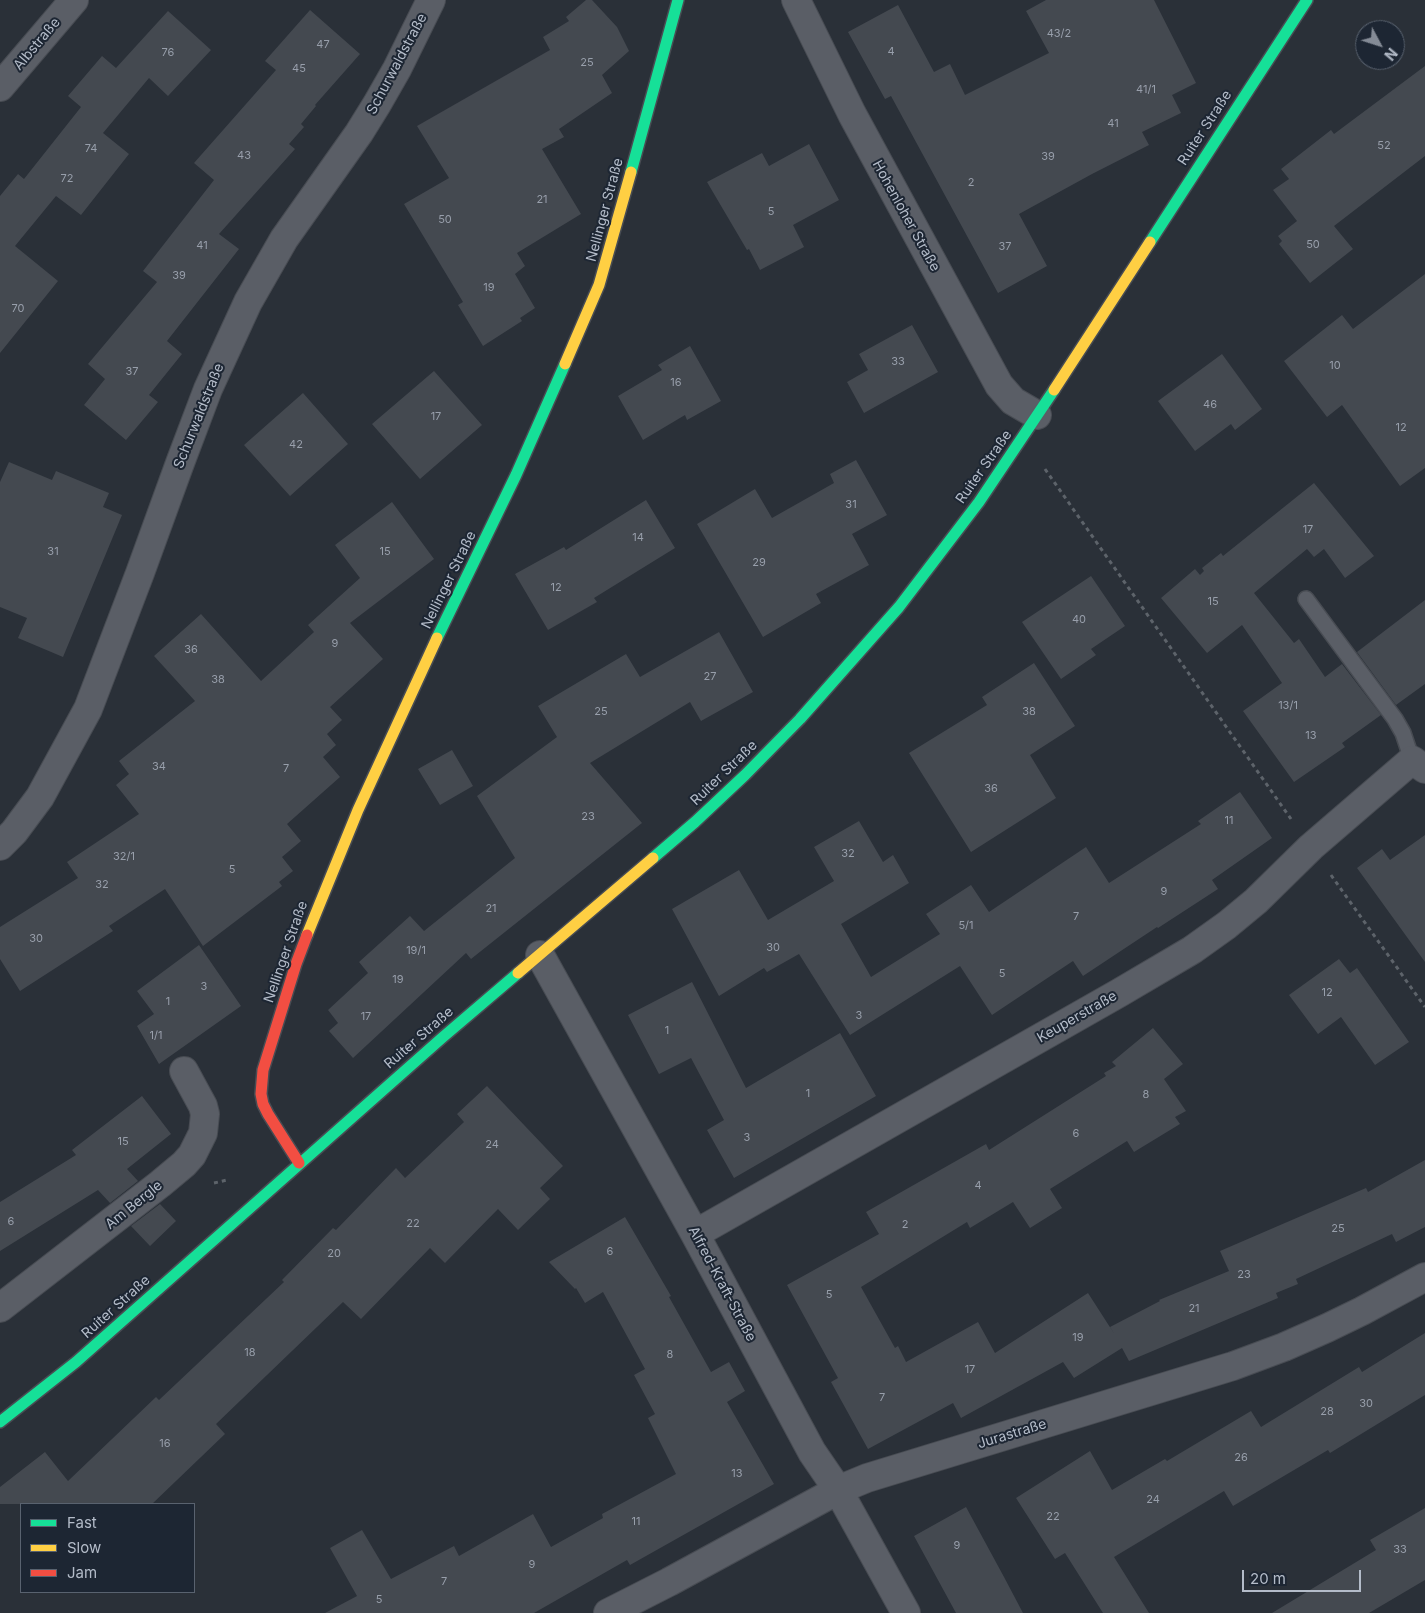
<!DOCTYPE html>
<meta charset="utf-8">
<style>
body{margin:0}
#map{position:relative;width:1425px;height:1613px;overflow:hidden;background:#2a3038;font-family:Inter,sans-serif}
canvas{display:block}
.legend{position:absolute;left:20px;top:1503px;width:175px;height:90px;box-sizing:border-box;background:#1d2633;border:1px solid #59626f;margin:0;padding:6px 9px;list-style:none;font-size:15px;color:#b4bcc9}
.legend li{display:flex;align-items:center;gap:10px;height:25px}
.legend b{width:25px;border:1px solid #59626f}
.north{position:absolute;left:1355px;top:20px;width:50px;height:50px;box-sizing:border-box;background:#1d2633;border:1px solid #59626f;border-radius:50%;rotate:130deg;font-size:14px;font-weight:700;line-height:20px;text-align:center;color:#b4bcc9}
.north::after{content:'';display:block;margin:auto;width:18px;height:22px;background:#848b96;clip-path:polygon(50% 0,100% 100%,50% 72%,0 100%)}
.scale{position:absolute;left:1242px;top:1570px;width:119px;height:22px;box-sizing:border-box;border:2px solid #b4bcc9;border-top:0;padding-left:6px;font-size:15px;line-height:18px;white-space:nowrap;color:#b4bcc9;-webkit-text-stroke:4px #1d2633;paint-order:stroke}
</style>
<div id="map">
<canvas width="1425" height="1613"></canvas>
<ul class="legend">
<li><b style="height:6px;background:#16e098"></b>Fast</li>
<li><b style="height:6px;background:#ffcf43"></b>Slow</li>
<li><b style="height:6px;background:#f24e42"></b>Jam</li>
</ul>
<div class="north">N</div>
<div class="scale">20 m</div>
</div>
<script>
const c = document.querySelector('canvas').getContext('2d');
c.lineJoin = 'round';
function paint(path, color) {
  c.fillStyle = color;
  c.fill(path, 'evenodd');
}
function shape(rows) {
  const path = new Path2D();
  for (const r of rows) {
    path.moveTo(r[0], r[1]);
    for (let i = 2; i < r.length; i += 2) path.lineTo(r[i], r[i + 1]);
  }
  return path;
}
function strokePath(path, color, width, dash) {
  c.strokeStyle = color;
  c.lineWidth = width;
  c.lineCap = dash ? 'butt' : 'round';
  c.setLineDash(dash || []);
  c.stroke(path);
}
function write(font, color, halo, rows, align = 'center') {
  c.font = font + ' Inter,sans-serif';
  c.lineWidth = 4;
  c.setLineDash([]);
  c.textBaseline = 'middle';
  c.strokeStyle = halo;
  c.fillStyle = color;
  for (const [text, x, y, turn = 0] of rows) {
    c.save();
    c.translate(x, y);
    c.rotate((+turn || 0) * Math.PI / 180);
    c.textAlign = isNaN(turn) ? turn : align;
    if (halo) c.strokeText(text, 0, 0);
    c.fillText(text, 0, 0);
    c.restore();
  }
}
paint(shape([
 [586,0,592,0,617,27,629,51,602,75,612,93,559,129,564,137,542,149,581,214,517,253,525,266,515,274,535,308,520,318,522,321,483,346,458,305,463,302,404,204,449,178,417,126,550,50,543,37,569,21,566,17],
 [1046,0,1154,0,1196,83,1172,95,1181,113,1142,132,1149,145,1092,174,1019,214,1047,266,998,293,891,96,885,99,848,32,898,5,934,72,950,64,965,95,1049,53,1026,11],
 [310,10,360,54,315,105,316,106,301,124,304,127,289,144,295,149,219,234,239,249,167,341,182,354,149,395,158,402,126,440,84,405,105,379,88,364,157,282,143,271,214,180,194,163,276,70,265,61],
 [168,11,211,50,168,96,149,78,103,133,129,154,81,215,56,196,15,246,58,281,0,353,0,196,18,174,24,179,81,107,68,96,102,56,116,68],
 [1425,66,1425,156,1334,226,1353,249,1310,283,1279,244,1282,241,1278,236,1297,221,1273,190,1289,179,1281,169,1331,130,1334,134],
 [809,144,839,200,793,225,804,247,760,270,749,249,747,250,707,182,762,153,769,166],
 [1425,274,1425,468,1400,486,1342,405,1327,417,1284,361,1342,315,1353,329],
 [912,325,938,372,864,413,847,382,868,370,859,354],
 [690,346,721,401,687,420,685,415,643,440,618,396,662,370,658,365],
 [1222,354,1262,409,1235,430,1231,424,1195,451,1158,401],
 [434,371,482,425,420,479,372,424],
 [303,393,348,444,290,496,244,445],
 [856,460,887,515,852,534,869,565,816,594,821,603,763,637,697,524,755,489,772,518,834,483,830,474],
 [9,462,52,480,56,471,109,493,103,507,122,515,63,657,18,638,27,618,0,607,0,482],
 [1314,483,1374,556,1345,578,1324,549,1314,557,1307,549,1254,593,1294,643,1299,639,1325,677,1342,664,1381,715,1342,743,1345,747,1294,782,1243,711,1282,683,1242,625,1207,653,1161,598,1195,569,1200,575,1204,571,1202,568,1221,553,1223,556],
 [646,500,675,548,594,598,597,602,548,630,515,574,564,547,566,550],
 [392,502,434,559,350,623,383,659,330,707,342,720,327,734,336,745,323,757,340,777,287,824,301,841,282,857,293,871,279,882,282,886,203,946,165,889,109,926,113,931,20,991,0,959,0,927,78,878,67,862,139,814,116,785,129,774,119,761,195,701,154,656,201,614,261,681,314,632,308,625,360,578,335,545],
 [1091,576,1125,626,1091,649,1096,655,1061,679,1022,622],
 [1425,600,1425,684,1396,705,1357,652],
 [719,632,753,692,701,721,690,702,590,763,642,823,471,959,466,953,353,1058,329,1031,338,1023,328,1010,368,973,359,962,410,916,424,931,515,858,477,796,557,737,538,706,626,654,640,677],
 [1034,663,1075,726,1030,755,1056,798,971,852,909,753,987,705,982,697],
 [452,750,473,786,440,805,418,769],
 [1240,792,1272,838,1212,880,1218,889,1158,928,1157,927,1083,976,1073,961,992,1015,960,966,850,1035,799,954,767,972,764,968,719,996,672,909,739,870,768,920,834,881,814,847,859,821,883,862,893,855,909,883,841,924,871,977,940,934,926,914,971,885,989,912,1086,847,1109,883,1201,824,1198,821],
 [1425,835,1425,962,1357,868,1382,849,1390,860],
 [199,945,241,1006,159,1064,137,1026,154,1014,137,991],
 [1339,959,1350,973,1357,968,1409,1042,1375,1065,1341,1017,1318,1034,1289,995],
 [692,982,746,1088,840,1033,876,1096,734,1178,707,1130,724,1120,691,1058,659,1074,628,1015],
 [1153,1028,1183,1064,1164,1079,1186,1111,1175,1117,1180,1124,1134,1152,1127,1141,1050,1189,1062,1208,1030,1228,1013,1202,970,1228,967,1222,861,1287,895,1348,898,1346,906,1362,978,1322,995,1353,1088,1293,1115,1335,1110,1327,1160,1301,1159,1300,1229,1271,1220,1251,1366,1188,1368,1192,1425,1160,1425,1227,1396,1242,1392,1234,1296,1279,1298,1284,1276,1293,1278,1298,1129,1361,1122,1348,1074,1378,1063,1362,961,1418,953,1403,868,1449,831,1382,838,1378,787,1285,879,1234,866,1212,986,1144,989,1150,1106,1076,1104,1073,1116,1066,1112,1062],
 [487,1086,563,1166,540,1188,550,1199,518,1230,498,1209,445,1263,430,1248,361,1319,343,1302,216,1424,225,1434,152,1504,0,1504,0,1487,45,1452,68,1481,156,1397,159,1400,284,1282,282,1280,333,1228,336,1230,396,1168,405,1178,464,1122,457,1114],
 [142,1096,171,1134,127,1169,138,1181,110,1203,98,1190,0,1251,0,1202,76,1155,72,1150],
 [160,1204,176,1221,150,1246,131,1226],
 [625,1217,671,1296,669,1297,711,1372,729,1362,745,1391,727,1402,774,1484,630,1565,627,1560,534,1613,325,1613,357,1596,330,1548,362,1530,391,1579,454,1546,459,1556,533,1514,551,1547,603,1518,602,1514,676,1474,648,1418,655,1414,634,1375,645,1369,603,1292,585,1303,576,1288,575,1289,549,1262],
 [1425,1333,1425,1395,1330,1453,1328,1450,1233,1506,1224,1491,1114,1557,1149,1613,1103,1613,1065,1553,1055,1559,1016,1498,1090,1451,1112,1490,1165,1459,1167,1461,1251,1411,1261,1427,1359,1367,1362,1372],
 [966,1507,1004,1577,1023,1613,956,1613,914,1536],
 [1425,1508,1425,1580,1369,1613,1272,1613,1376,1550,1370,1540]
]), '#444950');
const lane = shape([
 [1306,599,1395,719,1403,733,1412,760]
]);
const street = shape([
 [796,0,852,114,999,385,1013,401,1037,415],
 [0,87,74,0],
 [0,846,14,832,40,797,88,709,140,573,180,463,208,389,248,302,284,239,359,133,377,104,397,69,431,0],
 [540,955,695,1234,812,1452,838,1490,906,1613],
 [695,1234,1119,993,1192,950,1227,925,1256,901,1311,847,1412,760,1425,769],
 [0,1308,160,1184,184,1164,192,1155,203,1133,205,1114,203,1106,184,1071],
 [608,1613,669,1582,838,1490,867,1478,1233,1366,1284,1347,1327,1328,1362,1311,1425,1277]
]);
const fast = shape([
 [631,172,678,0],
 [1150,242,1307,0],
 [437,638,516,475,565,364],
 [653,858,695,822,745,775,800,719,899,607,979,502,1054,390],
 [0,1422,76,1362,443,1037,518,973]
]);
const slow = shape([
 [565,364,599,285,631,172],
 [1054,390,1150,242],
 [307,935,358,810,437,638],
 [518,973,653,858]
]);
const jam = shape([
 [299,1163,268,1114,263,1104,261,1094,263,1070,296,964,307,935]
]);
strokePath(lane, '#484c53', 18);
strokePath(street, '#484c53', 30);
strokePath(fast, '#484c53', 14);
strokePath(slow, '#484c53', 14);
strokePath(jam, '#484c53', 14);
strokePath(shape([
 [1045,469,1291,819],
 [1331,875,1425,1007],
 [214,1183,227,1180]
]), '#5d636a', 3, [4, 4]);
strokePath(lane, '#5a5e66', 15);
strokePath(street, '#5a5e66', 28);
strokePath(fast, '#16e098', 11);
strokePath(slow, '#ffcf43', 11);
strokePath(jam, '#f24e42', 11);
write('11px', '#989fab', null, [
 ["43/2",1059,34],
 ["47",323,45],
 ["4",891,52],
 ["76",168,53],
 ["25",587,63],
 ["45",299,69],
 ["41/1",1146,90],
 ["41",1113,124],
 ["52",1384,146],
 ["74",91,149],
 ["43",244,156],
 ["39",1048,157],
 ["72",67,179],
 ["2",971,183],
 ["21",542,200],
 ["5",771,212],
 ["50",445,220],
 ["50",1313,245],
 ["41",202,246],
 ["37",1005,247],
 ["39",179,276],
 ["19",489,288],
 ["70",18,309],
 ["33",898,362],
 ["10",1335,366],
 ["37",132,372],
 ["16",676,383],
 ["46",1210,405],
 ["17",436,417],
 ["12",1401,428],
 ["42",296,445],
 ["31",851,505],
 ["17",1308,530],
 ["14",638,538],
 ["31",53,552],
 ["15",385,552],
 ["29",759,563],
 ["12",556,588],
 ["15",1213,602],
 ["40",1079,620],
 ["9",335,644],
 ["36",191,650],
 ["27",710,677],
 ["38",218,680],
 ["13/1",1288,706],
 ["25",601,712],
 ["38",1029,712],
 ["13",1311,736],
 ["34",159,767],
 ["7",286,769],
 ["36",991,789],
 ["23",588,817],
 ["11",1229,821],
 ["32",848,854],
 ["32/1",124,857],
 ["5",232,870],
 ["32",102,885],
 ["9",1164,892],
 ["21",491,909],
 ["7",1076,917],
 ["5/1",966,926],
 ["30",36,939],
 ["30",773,948],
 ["19/1",416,951],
 ["5",1002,974],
 ["19",398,980],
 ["3",204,987],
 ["12",1327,993],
 ["1",168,1002],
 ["3",859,1016],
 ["17",366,1017],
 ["1",667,1031],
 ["1/1",156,1036],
 ["1",808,1094],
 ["8",1146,1095],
 ["6",1076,1134],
 ["3",747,1138],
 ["15",123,1142],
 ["24",492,1145],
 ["4",978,1186],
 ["6",11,1222],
 ["22",413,1224],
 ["2",905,1225],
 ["25",1338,1229],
 ["6",610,1252],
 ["20",334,1254],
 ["23",1244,1275],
 ["5",829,1295],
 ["21",1194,1309],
 ["19",1078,1338],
 ["18",250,1353],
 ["8",670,1355],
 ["17",970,1370],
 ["7",882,1398],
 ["30",1366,1404],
 ["28",1327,1412],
 ["16",165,1444],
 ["26",1241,1458],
 ["13",737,1474],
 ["24",1153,1500],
 ["22",1053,1517],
 ["11",636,1522],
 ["9",957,1546],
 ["33",1400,1550],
 ["9",532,1565],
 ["7",444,1582],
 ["5",379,1600]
]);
write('14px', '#b4bcc9', '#1d2633', [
 ["Albstraße",37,44,-50],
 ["Schurwaldstraße",397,64,-62],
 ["Ruiter Straße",1205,128,-57],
 ["Nellinger Straße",605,210,-75],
 ["Hohenloher Straße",906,216,61],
 ["Schurwaldstraße",199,416,-68],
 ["Ruiter Straße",984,467,-55],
 ["Nellinger Straße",449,580,-64],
 ["Ruiter Straße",724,773,-44],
 ["Nellinger Straße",286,952,-71],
 ["Keuperstraße",1077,1017,-30],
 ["Ruiter Straße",419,1038,-41],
 ["Am Bergle",134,1205,-39],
 ["Alfred-Kraft-Straße",722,1284,62],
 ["Ruiter Straße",116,1307,-42],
 ["Jurastraße",1012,1434,-17]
]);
</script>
